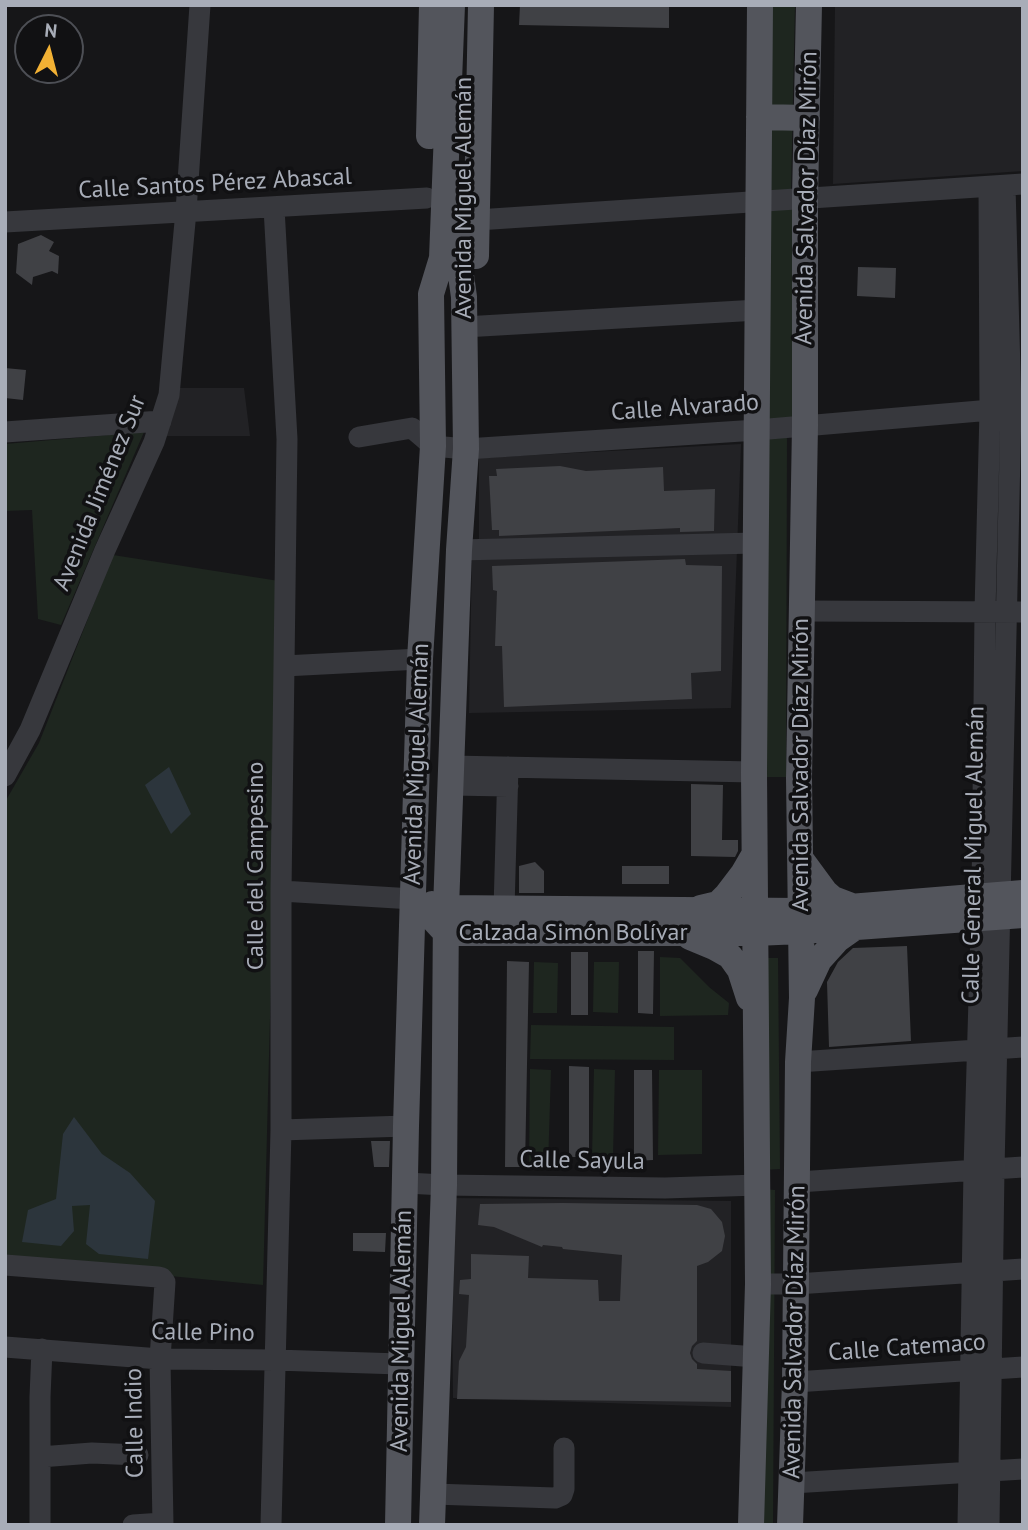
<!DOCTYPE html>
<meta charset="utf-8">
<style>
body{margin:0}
#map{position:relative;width:1028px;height:1530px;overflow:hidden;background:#161618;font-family:"PT Sans",sans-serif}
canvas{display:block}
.frame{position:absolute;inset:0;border:7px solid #a8adb8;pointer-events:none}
.north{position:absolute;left:14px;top:14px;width:70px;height:70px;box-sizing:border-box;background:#111113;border:2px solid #4d4f55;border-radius:50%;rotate:6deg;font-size:19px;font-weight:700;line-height:28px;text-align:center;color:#a8adb8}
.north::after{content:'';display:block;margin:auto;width:24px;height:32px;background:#f2b134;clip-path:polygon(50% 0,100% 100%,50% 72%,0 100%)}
</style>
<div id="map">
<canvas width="1028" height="1530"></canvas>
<div class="frame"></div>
<div class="north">N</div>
</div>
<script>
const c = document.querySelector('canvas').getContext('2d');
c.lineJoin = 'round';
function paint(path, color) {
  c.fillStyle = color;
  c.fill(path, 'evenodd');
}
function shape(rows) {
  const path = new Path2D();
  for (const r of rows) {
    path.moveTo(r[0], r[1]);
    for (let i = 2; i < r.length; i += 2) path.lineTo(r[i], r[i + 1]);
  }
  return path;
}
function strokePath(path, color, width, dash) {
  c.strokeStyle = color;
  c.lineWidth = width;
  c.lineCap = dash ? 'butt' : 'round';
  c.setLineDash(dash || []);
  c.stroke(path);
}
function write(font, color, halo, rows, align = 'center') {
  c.font = font + ' "PT Sans",sans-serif';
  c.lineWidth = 7;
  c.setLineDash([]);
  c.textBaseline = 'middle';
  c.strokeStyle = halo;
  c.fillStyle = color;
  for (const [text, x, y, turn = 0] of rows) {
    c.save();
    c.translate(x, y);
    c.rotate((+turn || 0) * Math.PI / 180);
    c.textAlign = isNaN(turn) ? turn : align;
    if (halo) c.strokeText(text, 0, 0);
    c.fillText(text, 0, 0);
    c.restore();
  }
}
paint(shape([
 [835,5,1023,5,1023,171,833,184],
 [176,388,244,388,250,436,161,436],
 [741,444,731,708,469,713,472,554,479,545,479,458],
 [451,1198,731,1201,731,1407,453,1398]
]), '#222225');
paint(shape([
 [772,5,795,5,791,192,797,223,794,414,787,437,786,777,760,777],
 [144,432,61,625,38,619,32,510,5,511,5,444],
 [113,555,279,581,276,789,263,1285,5,1260,5,802,39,743],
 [660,957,680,958,709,987,729,1003,728,1015,660,1016],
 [765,958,778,958,780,1169,763,1170],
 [534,962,558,963,557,1013,533,1013],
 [594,962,619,962,618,1013,593,1012],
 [531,1025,674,1027,674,1060,530,1059],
 [530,1069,551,1070,548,1167,529,1167],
 [594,1069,615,1070,613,1156,592,1156],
 [659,1070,702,1070,702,1154,658,1155],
 [763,1189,775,1190,773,1525,753,1525]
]), '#1e261f');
paint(shape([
 [169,767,191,814,171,834,145,785],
 [74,1117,102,1154,130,1173,155,1201,148,1259,99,1254,86,1244,90,1205,72,1206,74,1231,61,1246,22,1242,28,1210,56,1199,63,1134]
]), '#2c353c');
paint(shape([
 [520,5,669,5,669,28,519,25],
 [41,235,54,242,49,251,59,256,58,274,52,271,33,277,32,285,16,273,18,244],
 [858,267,896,268,895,298,857,296],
 [5,368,26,370,23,400,5,398],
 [560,466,586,471,663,467,664,491,715,489,714,531,680,532,680,528,499,536,499,530,492,530,489,476,497,476,496,469],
 [685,559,686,565,722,566,721,671,691,673,692,699,504,707,502,646,495,646,497,591,493,590,492,566],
 [691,784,723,785,722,840,738,840,738,851,735,857,691,856],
 [535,862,544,871,544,893,519,893,519,866],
 [622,866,669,866,669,884,622,884],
 [907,946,911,1041,829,1047,827,982,838,962,853,948],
 [638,951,654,951,653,1014,638,1013],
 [571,952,588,952,588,1015,571,1015],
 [507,961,529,962,525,1167,505,1167],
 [569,1066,589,1067,589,1157,569,1157],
 [634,1070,652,1070,653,1160,634,1161],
 [371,1141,390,1141,389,1167,374,1167],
 [563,1203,697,1205,711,1209,722,1222,725,1236,722,1251,708,1262,697,1266,697,1341,692,1346,690,1353,692,1359,697,1364,697,1369,731,1371,731,1402,457,1399,459,1361,466,1347,469,1295,459,1294,460,1280,471,1279,471,1254,529,1256,528,1278,598,1280,599,1301,620,1301,622,1255,563,1249,562,1247,543,1245,542,1247,494,1227,478,1225,480,1204],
 [353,1233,386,1233,385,1252,353,1251]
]), '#404145');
strokePath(shape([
 [477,220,1023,184],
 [5,222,427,198],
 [464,327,758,310],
 [5,432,161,421],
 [359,437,412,428,433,446,466,449,757,430,1003,409],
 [459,550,756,543],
 [802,611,1023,612],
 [284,666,420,659],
 [451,766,754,772],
 [5,776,30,730,105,550,154,442,169,395,186,211,200,5],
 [451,785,508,786],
 [281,891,413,899],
 [504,909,508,767],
 [798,1062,1023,1047],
 [281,1130,406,1126],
 [798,1182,1023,1167],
 [406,1183,444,1185,665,1188,758,1185],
 [5,1265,158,1277,162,1278,165,1282,160,1359,163,1525],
 [758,1284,796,1284,1023,1269],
 [5,1347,160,1359,275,1360,400,1364],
 [703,1353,756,1357],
 [795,1382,1023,1367],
 [40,1457,92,1453,138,1455],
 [792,1483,1023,1469],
 [433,1494,555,1498,562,1495,564,1489,564,1448],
 [40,1525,40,1397,42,1349],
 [133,1525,163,1523],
 [271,1525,281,1130,281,891,287,439,274,208],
 [968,1525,974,1170,982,896,985,611,990,410,989,187],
 [989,1525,994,1169,1011,409,1005,186]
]), '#37383d', 21);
strokePath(shape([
 [759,117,807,118],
 [429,136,432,5],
 [476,256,481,5],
 [800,858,825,892,833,899,854,907],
 [432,904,446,908,800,911,1023,893],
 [701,908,718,904,727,895,743,874,754,855],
 [434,920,446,933,755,933,801,931,1023,915],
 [690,937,714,947,730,956,740,970,749,998],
 [805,990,819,960,837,940,854,928],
 [398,1525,406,1126,420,659,433,446,431,294,442,258,452,5],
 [432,1525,444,1185,446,908,459,550,466,449,464,297,459,261,460,227],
 [751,1525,758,1284,754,772,760,5],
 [790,1525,795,1382,798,1062,802,998,799,778,805,425,805,198,809,5]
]), '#53555c', 26);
write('24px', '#a8adb8', '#111113', [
 ["Calle Santos Pérez Abascal",215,184,-3],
 ["Avenida Miguel Alemán",464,198,-90],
 ["Avenida Salvador Díaz Mirón",807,198,-89],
 ["Calle Alvarado",685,408,-4],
 ["Avenida Jiménez Sur",100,493,-68],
 ["Avenida Miguel Alemán",417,764,-88],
 ["Avenida Salvador Díaz Mirón",801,765,-90],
 ["Calle General Miguel Alemán",974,855,-89],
 ["Calle del Campesino",256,866,-90],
 ["Calzada Simón Bolívar",573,933],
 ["Calle Sayula",582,1161,1],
 ["Avenida Miguel Alemán",402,1331,-89],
 ["Avenida Salvador Díaz Mirón",795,1332,-89],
 ["Calle Pino",203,1333,1],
 ["Calle Catemaco",907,1348,-4],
 ["Calle Indio",135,1423,-91]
]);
</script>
